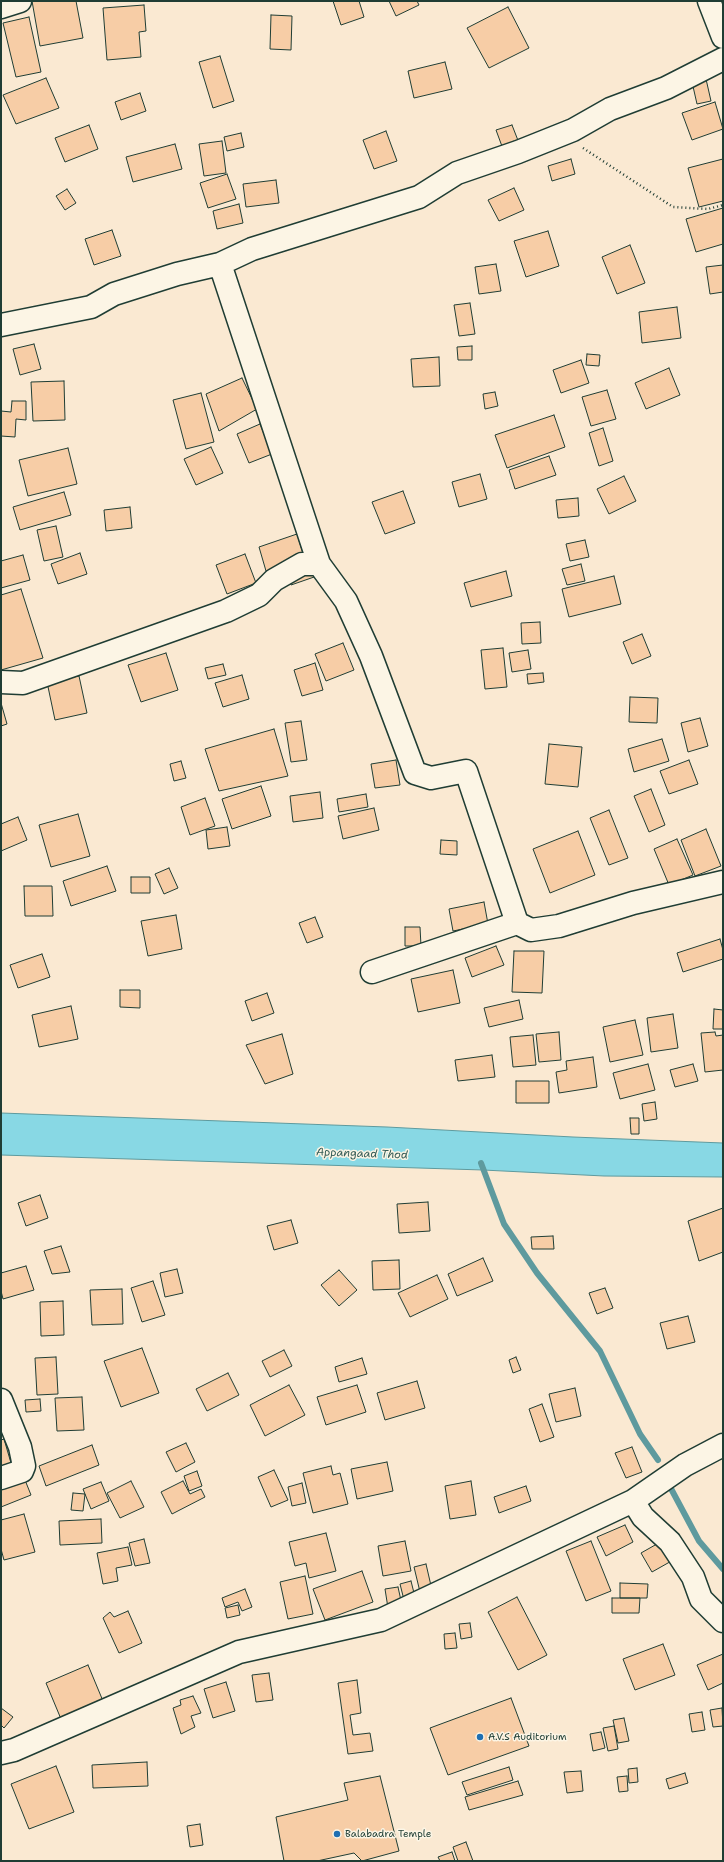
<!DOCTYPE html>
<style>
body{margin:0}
#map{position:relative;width:724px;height:1862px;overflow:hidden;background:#fae9d2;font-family:"Shantell Sans",sans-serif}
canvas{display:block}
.frame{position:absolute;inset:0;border:2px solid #1f3d34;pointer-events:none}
</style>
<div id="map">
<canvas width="724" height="1862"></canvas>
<div class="frame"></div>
</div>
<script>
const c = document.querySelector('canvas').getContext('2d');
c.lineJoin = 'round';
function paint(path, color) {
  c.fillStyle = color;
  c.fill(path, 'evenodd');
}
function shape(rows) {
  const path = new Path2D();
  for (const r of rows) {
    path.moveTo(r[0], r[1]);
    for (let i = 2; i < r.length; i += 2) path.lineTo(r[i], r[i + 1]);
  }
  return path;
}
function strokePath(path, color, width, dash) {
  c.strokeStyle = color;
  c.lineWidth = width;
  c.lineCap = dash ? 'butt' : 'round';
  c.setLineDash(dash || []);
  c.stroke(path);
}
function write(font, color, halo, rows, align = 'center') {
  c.font = font + ' "Shantell Sans",sans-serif';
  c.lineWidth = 3;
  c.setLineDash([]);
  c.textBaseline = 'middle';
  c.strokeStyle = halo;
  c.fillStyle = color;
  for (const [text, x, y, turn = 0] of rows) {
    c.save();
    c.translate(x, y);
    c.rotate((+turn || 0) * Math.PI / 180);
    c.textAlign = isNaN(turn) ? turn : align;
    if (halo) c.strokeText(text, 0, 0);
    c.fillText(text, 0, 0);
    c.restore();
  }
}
const water = shape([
 [1,1113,387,1127,573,1137,723,1143,723,1177,604,1176,483,1170,1,1155,1,1113]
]);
paint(water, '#88d8e4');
strokePath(water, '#5e9a9e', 1);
strokePath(shape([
 [481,1163,504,1224,537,1273,600,1351,640,1434,658,1460],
 [668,1483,699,1541,723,1569]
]), '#5e9a9e', 6);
const building = shape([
 [32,1,76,1,83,38,40,46,32,1],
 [333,1,359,1,364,17,341,25,333,1],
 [389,1,417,1,419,5,396,16,389,1],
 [144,5,146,31,139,32,141,57,107,60,103,8,144,5],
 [508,7,529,48,489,68,467,28,508,7],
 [271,15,292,16,291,50,270,49,271,15],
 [29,17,41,72,16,77,3,23,29,17],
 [220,56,234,101,213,108,199,62,220,56],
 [445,62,452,89,414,98,408,71,445,62],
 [46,78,59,108,16,124,3,95,46,78],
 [706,79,711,101,697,104,692,82,706,79],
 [140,93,146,111,121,120,115,102,140,93],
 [715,102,723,129,692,140,682,113,715,102],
 [89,125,98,149,65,162,55,138,89,125],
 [512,125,519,143,503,149,496,130,512,125],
 [386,131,397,161,374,169,363,140,386,131],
 [241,133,244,147,227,151,224,137,241,133],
 [222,141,226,173,204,176,199,144,222,141],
 [175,144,182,169,133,182,126,157,175,144],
 [571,159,575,174,552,181,548,166,571,159],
 [723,159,723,201,699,207,688,168,723,159],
 [227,174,236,199,208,208,200,183,227,174],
 [276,180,279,203,246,207,243,184,276,180],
 [514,188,524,210,499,221,488,200,514,188],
 [67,189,76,203,65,210,56,196,67,189],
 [239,204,243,223,217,229,213,211,239,204],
 [723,208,723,244,696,252,686,219,723,208],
 [112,230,121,256,94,265,85,239,112,230],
 [548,231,559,266,526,277,514,241,548,231],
 [630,245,645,283,617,294,602,257,630,245],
 [496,264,501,291,479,294,475,267,496,264],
 [723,265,723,292,710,294,706,267,723,265],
 [470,303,475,334,459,336,454,305,470,303],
 [677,307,681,338,642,343,639,312,677,307],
 [34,344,41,369,20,375,13,349,34,344],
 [472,346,472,360,458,360,457,347,472,346],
 [587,354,600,355,599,366,586,365,587,354],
 [439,357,440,386,413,387,411,359,439,357],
 [581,360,589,383,561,393,553,370,581,360],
 [669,368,680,395,646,409,635,383,669,368],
 [242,378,257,409,219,431,206,394,242,378],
 [64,381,65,420,33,421,31,382,64,381],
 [607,390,616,419,591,426,582,397,607,390],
 [495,392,498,406,485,409,483,394,495,392],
 [201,393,214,442,186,449,173,400,201,393],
 [12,401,26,401,26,420,16,419,15,437,1,436,1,411,11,412,12,401],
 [554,415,565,447,507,468,495,435,554,415],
 [260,424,272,454,249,463,237,434,260,424],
 [603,428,613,461,599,466,589,433,603,428],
 [211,447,223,473,196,485,184,459,211,447],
 [68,448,77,484,28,496,19,460,68,448],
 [549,456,556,475,515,489,509,470,549,456],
 [480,474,487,499,459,507,452,482,480,474],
 [624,476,636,501,609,514,597,489,624,476],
 [403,491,415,523,385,534,372,502,403,491],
 [64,492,71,515,20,530,13,507,64,492],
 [578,498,579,516,558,518,556,500,578,498],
 [130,507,132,528,106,531,104,510,130,507],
 [56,526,63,557,44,561,37,530,56,526],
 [297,534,305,560,266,571,259,547,297,534],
 [585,540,589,557,570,561,566,544,585,540],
 [80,553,87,574,58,584,51,564,80,553],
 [245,554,256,583,227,594,216,565,245,554],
 [23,555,30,580,1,588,1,561,23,555],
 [581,564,585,581,567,585,562,569,581,564],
 [313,566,317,576,291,585,288,574,313,566],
 [506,571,512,596,471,607,464,583,506,571],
 [614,576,621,604,569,617,562,589,614,576],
 [21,589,43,658,1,670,1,595,21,589],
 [540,622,541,643,522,644,521,623,540,622],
 [642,634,651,656,632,664,623,642,642,634],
 [343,643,354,670,326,681,315,654,343,643],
 [503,648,507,687,485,689,481,650,503,648],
 [528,650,531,669,512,672,509,653,528,650],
 [166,653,178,690,141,702,128,665,166,653],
 [315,663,323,690,302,696,294,670,315,663],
 [223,664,226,675,208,679,205,668,223,664],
 [543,673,544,682,528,684,527,674,543,673],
 [242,675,249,699,223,707,215,683,242,675],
 [79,676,87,713,55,720,47,682,79,676],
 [630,697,658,698,657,723,629,722,630,697],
 [1,703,7,724,1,726,1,703],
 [700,718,708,746,688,752,681,723,700,718],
 [301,721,307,760,291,762,285,723,301,721],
 [274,729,288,776,219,791,205,749,274,729],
 [662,739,669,761,634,772,628,749,662,739],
 [549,744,582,747,578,787,545,784,549,744],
 [396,760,400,785,375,788,371,764,396,760],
 [689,760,698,784,669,794,660,771,689,760],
 [181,761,186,778,174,781,170,764,181,761],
 [261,786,271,816,232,829,222,799,261,786],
 [651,789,665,825,649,832,634,796,651,789],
 [320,792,323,818,293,822,290,796,320,792],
 [366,794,368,807,339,812,337,799,366,794],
 [205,798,215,826,190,835,181,807,205,798],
 [374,808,379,830,343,839,338,816,374,808],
 [609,810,628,858,609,865,590,818,609,810],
 [78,814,90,856,51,867,39,825,78,814],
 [18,817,27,840,1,851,1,824,18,817],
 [227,827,230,846,208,849,206,830,227,827],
 [706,829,721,866,695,876,681,840,706,829],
 [578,831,595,875,550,893,533,849,578,831],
 [677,839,693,875,669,885,654,849,677,839],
 [441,840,457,841,457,855,440,854,441,840],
 [107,866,116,891,71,906,63,881,107,866],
 [169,868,178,888,164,894,155,874,169,868],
 [131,877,150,877,150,893,131,893,131,877],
 [24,886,52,886,53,916,25,916,24,886],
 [484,902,488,924,453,931,449,909,484,902],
 [176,915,182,949,148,956,141,921,176,915],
 [315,917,323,937,307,943,299,923,315,917],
 [405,927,420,927,421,946,405,946,405,927],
 [720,939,723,950,723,959,683,972,677,953,720,939],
 [496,946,504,965,472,977,465,958,496,946],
 [514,951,544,951,542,993,512,992,514,951],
 [42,954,50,977,18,988,10,965,42,954],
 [453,970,460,1003,418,1012,411,979,453,970],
 [120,990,140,990,140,1008,120,1007,120,990],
 [267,993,274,1013,252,1021,245,1001,267,993],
 [519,1000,523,1019,489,1027,484,1008,519,1000],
 [71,1006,78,1039,39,1047,32,1015,71,1006],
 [714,1009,723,1010,723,1029,713,1029,714,1009],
 [673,1014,678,1048,651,1052,647,1018,673,1014],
 [635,1020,643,1055,610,1062,603,1027,635,1020],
 [559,1032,561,1060,539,1062,536,1034,559,1032],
 [715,1032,716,1036,723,1035,723,1070,705,1072,701,1033,715,1032],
 [282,1034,293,1074,265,1084,246,1045,282,1034],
 [533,1035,536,1065,513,1067,510,1037,533,1035],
 [492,1055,495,1077,458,1081,455,1060,492,1055],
 [593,1057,597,1087,559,1093,556,1072,567,1070,566,1061,593,1057],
 [648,1064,655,1090,620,1099,613,1073,648,1064],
 [693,1064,698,1081,675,1087,670,1070,693,1064],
 [516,1081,549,1081,549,1103,516,1103,516,1081],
 [655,1102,657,1119,644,1121,642,1104,655,1102],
 [630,1118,639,1118,639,1134,631,1134,630,1118],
 [40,1195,48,1218,26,1226,18,1203,40,1195],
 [428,1202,430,1231,399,1233,397,1204,428,1202],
 [723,1208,723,1252,699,1261,688,1221,723,1208],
 [291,1220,298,1243,274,1250,267,1226,291,1220],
 [553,1236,554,1249,532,1249,531,1237,553,1236],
 [61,1246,70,1272,52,1274,44,1251,61,1246],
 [483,1258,493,1281,457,1296,448,1274,483,1258],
 [399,1260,400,1289,373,1290,372,1261,399,1260],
 [26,1266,34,1290,3,1299,1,1291,1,1273,26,1266],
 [177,1269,183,1293,165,1297,160,1273,177,1269],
 [339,1270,357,1290,339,1306,321,1285,339,1270],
 [437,1275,448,1299,410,1317,398,1293,437,1275],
 [153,1281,165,1315,142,1322,131,1288,153,1281],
 [605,1288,613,1308,597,1314,589,1293,605,1288],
 [122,1289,123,1324,92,1325,90,1290,122,1289],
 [63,1301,64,1335,41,1336,40,1302,63,1301],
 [688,1316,695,1342,667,1349,660,1323,688,1316],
 [142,1348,159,1393,121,1407,104,1361,142,1348],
 [284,1350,292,1366,270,1377,262,1361,284,1350],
 [56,1357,58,1394,37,1395,35,1358,56,1357],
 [516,1357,521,1370,513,1373,509,1360,516,1357],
 [362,1358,367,1374,339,1382,335,1367,362,1358],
 [228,1373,239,1395,207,1411,196,1389,228,1373],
 [417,1381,425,1408,385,1420,377,1393,417,1381],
 [289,1385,305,1415,265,1436,250,1405,289,1385],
 [357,1385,366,1412,326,1425,317,1397,357,1385],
 [575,1388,581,1416,556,1422,549,1394,575,1388],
 [82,1397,84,1430,57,1431,55,1398,82,1397],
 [40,1399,41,1411,26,1412,25,1400,40,1399],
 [542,1404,554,1437,540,1442,529,1409,542,1404],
 [4,1439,11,1463,1,1466,1,1440,4,1439],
 [186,1443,195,1462,176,1472,166,1452,186,1443],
 [92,1445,99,1465,46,1486,39,1466,92,1445],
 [632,1447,642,1472,626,1478,615,1453,632,1447],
 [387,1462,393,1491,357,1499,351,1469,387,1462],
 [331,1466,333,1475,340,1473,348,1504,313,1513,303,1473,331,1466],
 [274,1470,288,1500,271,1507,258,1477,274,1470],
 [197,1471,202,1486,189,1491,184,1476,197,1471],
 [23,1475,31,1495,1,1507,1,1484,23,1475],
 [131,1481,144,1507,120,1518,107,1493,131,1481],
 [183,1481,190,1494,201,1489,205,1497,172,1514,161,1492,183,1481],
 [471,1481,476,1515,450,1519,445,1486,471,1481],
 [101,1482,109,1501,91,1509,83,1489,101,1482],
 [302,1483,306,1503,292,1506,288,1487,302,1483],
 [526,1486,531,1501,499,1513,494,1497,526,1486],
 [73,1493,85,1494,83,1511,71,1510,73,1493],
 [24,1514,35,1552,4,1560,1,1549,1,1520,24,1514],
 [101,1519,102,1543,60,1545,59,1521,101,1519],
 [625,1525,633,1542,606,1556,597,1537,625,1525],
 [326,1533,336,1571,309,1578,306,1563,295,1566,289,1542,326,1533],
 [144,1539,150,1563,135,1566,129,1543,144,1539],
 [664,1540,675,1559,652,1572,641,1553,664,1540],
 [405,1541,411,1571,383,1576,378,1546,405,1541],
 [591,1541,611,1591,586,1601,566,1551,591,1541],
 [128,1547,132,1565,116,1568,118,1581,103,1584,97,1553,128,1547],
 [426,1564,432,1590,420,1592,414,1567,426,1564],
 [362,1571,373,1602,325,1620,313,1589,362,1571],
 [305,1576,313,1614,288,1619,280,1582,305,1576],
 [411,1581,415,1597,404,1600,400,1584,411,1581],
 [620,1583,648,1584,647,1598,620,1598,620,1583],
 [398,1587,402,1605,388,1608,385,1589,398,1587],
 [245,1589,252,1607,242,1611,238,1602,225,1607,222,1598,245,1589],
 [517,1597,547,1655,518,1670,488,1612,517,1597],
 [612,1598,640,1598,639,1613,612,1613,612,1598],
 [238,1605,240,1615,227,1618,225,1608,238,1605],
 [128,1611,142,1643,119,1653,103,1618,110,1612,114,1617,128,1611],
 [470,1623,472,1637,461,1639,459,1624,470,1623],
 [455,1633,457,1648,445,1649,444,1634,455,1633],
 [663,1644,675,1675,635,1690,623,1659,663,1644],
 [723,1654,723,1683,708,1690,697,1665,723,1654],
 [88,1665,103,1701,61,1719,46,1683,88,1665],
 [269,1673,273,1700,256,1702,252,1675,269,1673],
 [357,1680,361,1713,350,1715,353,1735,370,1733,373,1751,348,1754,338,1683,357,1680],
 [226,1682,235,1711,213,1718,204,1689,226,1682],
 [193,1696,201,1713,191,1716,195,1727,181,1734,173,1708,181,1705,180,1700,193,1696],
 [511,1698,529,1746,448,1775,430,1728,511,1698],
 [1,1708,13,1717,4,1728,1,1725,1,1708],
 [722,1708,723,1726,713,1727,710,1710,722,1708],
 [702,1712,705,1730,692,1732,689,1714,702,1712],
 [624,1718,629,1741,618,1743,613,1720,624,1718],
 [614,1726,618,1749,608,1751,603,1728,614,1726],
 [601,1732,605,1748,593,1751,590,1734,601,1732],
 [147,1762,148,1786,93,1788,92,1765,147,1762],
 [56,1766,74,1812,29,1829,11,1784,56,1766],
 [509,1767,513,1780,467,1795,462,1782,509,1767],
 [637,1768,638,1782,629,1783,628,1769,637,1768],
 [581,1771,583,1791,567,1793,564,1772,581,1771],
 [685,1773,688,1783,669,1789,666,1779,685,1773],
 [380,1776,399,1851,362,1861,354,1853,317,1861,284,1861,276,1817,348,1800,344,1783,380,1776],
 [627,1776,628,1791,619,1792,617,1777,627,1776],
 [518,1781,523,1795,469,1810,465,1797,518,1781],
 [200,1824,203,1845,190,1847,187,1826,200,1824],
 [466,1842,473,1861,458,1861,453,1847,466,1842],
 [452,1852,455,1861,440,1861,438,1857,452,1852]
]);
paint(building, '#f7cda6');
strokePath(building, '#1f3d34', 1);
const minor = shape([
 [1,7,20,1],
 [220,264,319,564],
 [1,325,91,307,114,294,177,274,220,264,252,249,419,197,457,173,518,152,573,130,610,109,666,88,723,59],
 [1,682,23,683,226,611,259,595,274,580,302,564,319,564,346,601,371,656,415,773,431,778,466,771,517,923,531,930,559,926,633,903,723,882],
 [372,972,517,923],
 [1,1400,20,1447,24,1466,22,1471,1,1478],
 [633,1501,643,1517,670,1542,693,1577,701,1599,723,1621],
 [1,1753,14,1750,239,1652,381,1620,633,1501,685,1465,723,1445]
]);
const major = shape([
 [709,1,723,37]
]);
strokePath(minor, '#1f3d34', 25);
strokePath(major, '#1f3d34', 25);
strokePath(shape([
 [583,148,673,207,708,209,723,205]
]), '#1f3d34', 2.5, [1, 3]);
strokePath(minor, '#fcf5e5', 22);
strokePath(major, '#fcf5e5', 22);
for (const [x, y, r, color] of [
 [480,1737,4,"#1f6fb2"],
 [337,1834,4,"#1f6fb2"]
]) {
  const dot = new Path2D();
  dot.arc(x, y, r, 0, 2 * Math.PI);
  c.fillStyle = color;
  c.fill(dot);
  strokePath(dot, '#fcf5e5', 1.5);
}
write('10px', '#1f3d34', '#fcf5e5', [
 ["A.V.S Auditorium",488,1737],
 ["Balabadra Temple",345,1834]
], 'left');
write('italic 11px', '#345c57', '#fcf5e5', [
 ["Appangaad Thod",362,1154,2]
]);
</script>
